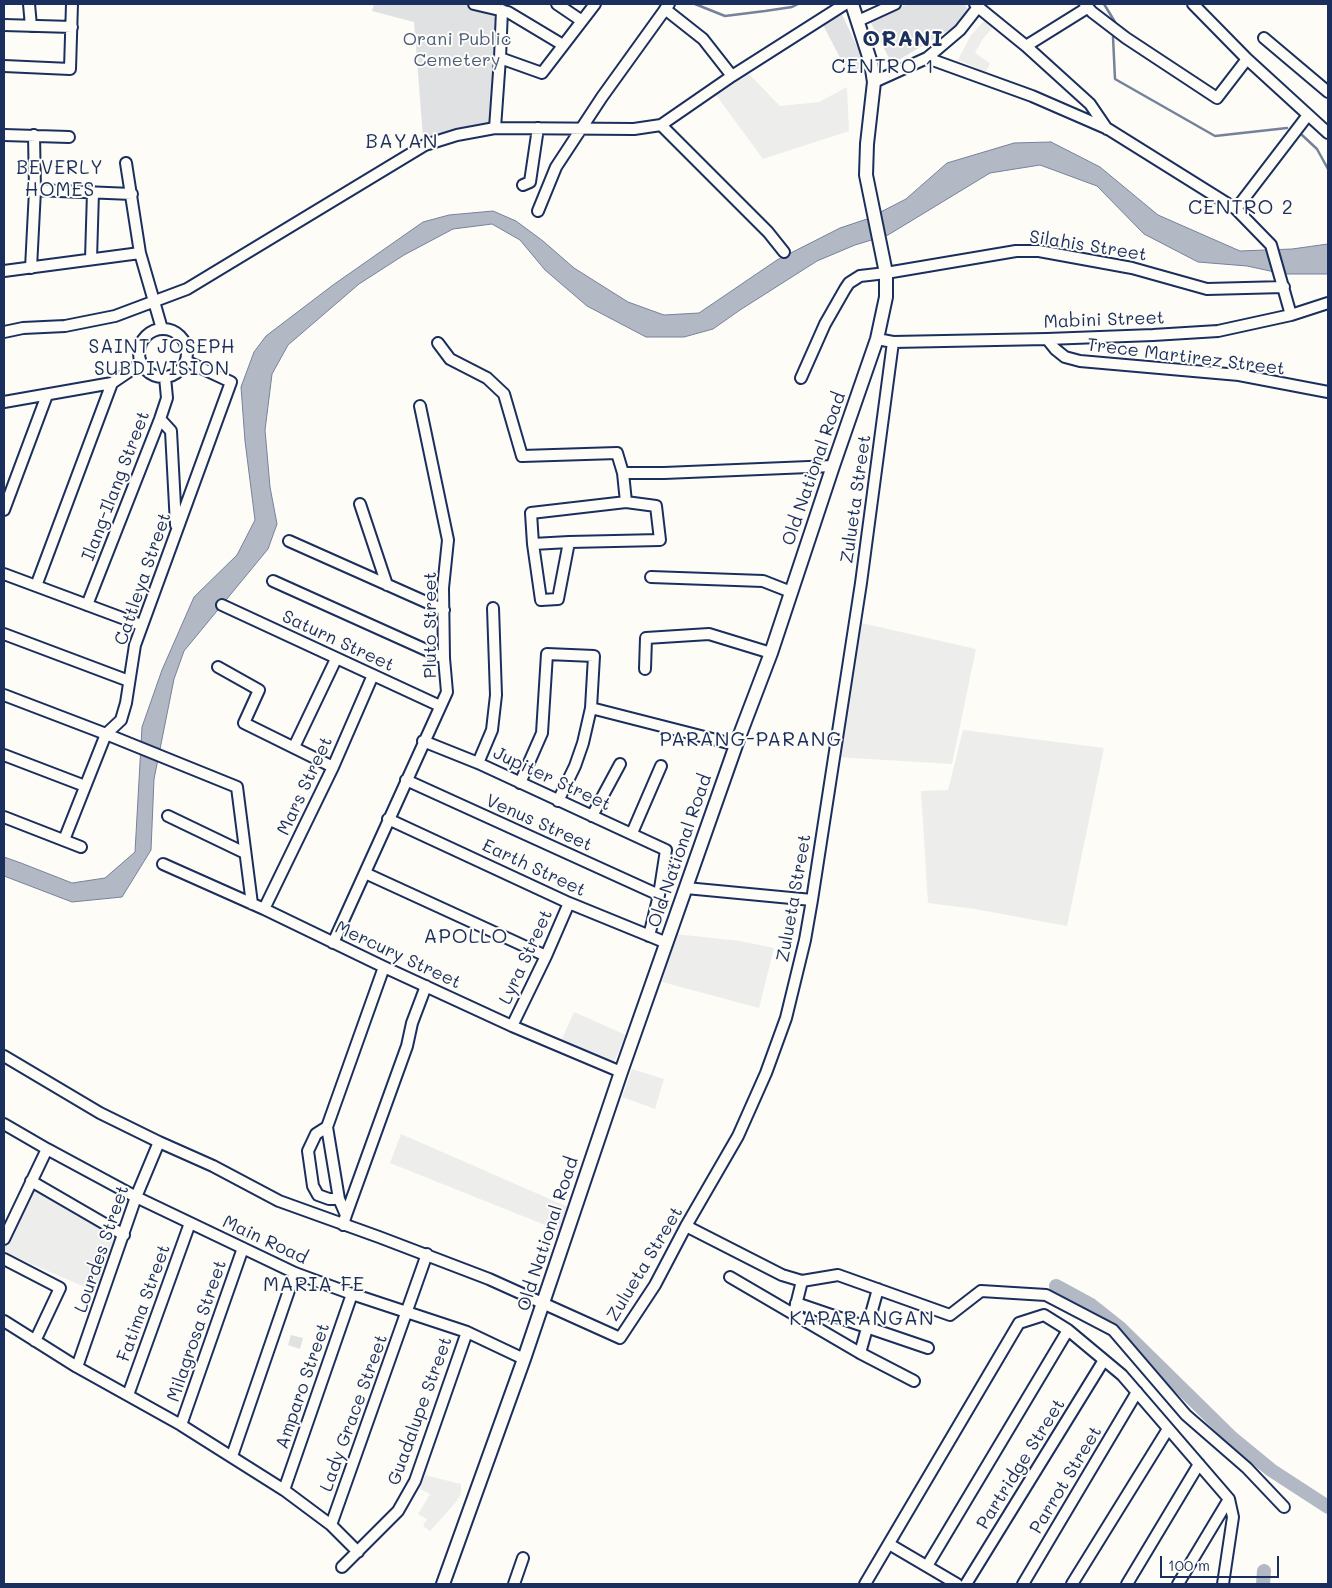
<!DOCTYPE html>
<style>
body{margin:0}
#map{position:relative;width:1332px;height:1588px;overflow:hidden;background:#fdfcf7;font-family:Mali,sans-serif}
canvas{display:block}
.frame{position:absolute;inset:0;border:5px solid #1b2f5e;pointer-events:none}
.scale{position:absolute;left:1160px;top:1556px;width:119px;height:22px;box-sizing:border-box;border:2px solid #1b2f5e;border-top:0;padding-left:6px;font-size:15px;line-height:18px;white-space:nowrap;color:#1b2f5e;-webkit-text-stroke:4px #fdfcf7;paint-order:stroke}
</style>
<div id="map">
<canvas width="1332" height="1588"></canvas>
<div class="frame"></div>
<div class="scale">100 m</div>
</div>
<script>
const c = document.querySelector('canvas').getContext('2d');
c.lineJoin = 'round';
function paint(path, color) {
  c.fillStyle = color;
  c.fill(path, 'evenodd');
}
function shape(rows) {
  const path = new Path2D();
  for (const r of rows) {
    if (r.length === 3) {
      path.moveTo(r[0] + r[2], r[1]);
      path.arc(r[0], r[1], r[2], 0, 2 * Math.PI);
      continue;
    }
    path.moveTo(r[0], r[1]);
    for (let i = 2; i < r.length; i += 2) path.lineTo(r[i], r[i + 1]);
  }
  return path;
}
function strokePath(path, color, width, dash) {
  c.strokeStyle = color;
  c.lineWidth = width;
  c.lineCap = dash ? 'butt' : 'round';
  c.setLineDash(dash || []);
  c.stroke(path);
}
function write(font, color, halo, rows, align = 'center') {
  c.font = font + ' Mali,sans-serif';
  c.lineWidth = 4;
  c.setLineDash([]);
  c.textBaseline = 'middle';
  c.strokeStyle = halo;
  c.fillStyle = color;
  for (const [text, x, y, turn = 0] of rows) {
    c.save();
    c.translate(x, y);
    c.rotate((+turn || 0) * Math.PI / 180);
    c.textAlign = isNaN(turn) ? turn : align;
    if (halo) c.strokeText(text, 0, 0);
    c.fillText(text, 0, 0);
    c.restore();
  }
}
paint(shape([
 [985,20,995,25,982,40,975,53,990,63,986,72,958,60,971,35],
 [747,72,780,106,819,102,847,87,849,131,763,159,716,95],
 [857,622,976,649,952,764,836,757],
 [963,730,1104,748,1067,926,975,909,928,903,921,791,948,790],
 [675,934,740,941,774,948,759,1008,662,982],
 [574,1012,626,1035,613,1064,561,1041],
 [632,1069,664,1079,655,1109,622,1097],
 [401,1134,568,1207,560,1231,390,1163],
 [32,1185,118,1234,96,1292,4,1252,4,1245],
 [425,1475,461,1484,461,1494,457,1501,430,1531,423,1526,427,1519,418,1514,430,1494,420,1489]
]), '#edeeec');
paint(shape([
 [374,4,461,4,489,10,500,19,493,123,423,137,414,22,372,11],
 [908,4,965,4,970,14,954,27,892,64,870,21],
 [841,12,860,53,861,68,848,73,822,23],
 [291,1335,303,1338,300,1349,288,1345]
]), '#e0e1e3');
const water = shape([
 [1051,142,1100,167,1158,215,1240,251,1292,249,1328,244,1328,274,1284,274,1247,266,1198,262,1144,234,1097,186,1040,165,990,173,888,235,855,245,817,261,740,310,713,329,684,337,646,337,587,306,545,270,520,240,492,224,453,229,404,255,359,284,288,345,272,374,265,430,270,487,277,524,268,549,184,651,174,679,154,779,151,850,122,897,72,902,4,876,4,857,21,863,72,883,105,878,135,852,142,727,162,670,194,597,237,555,255,520,245,441,241,387,254,352,266,336,333,285,423,222,449,215,493,211,516,221,543,241,574,268,628,302,664,315,699,313,777,260,840,228,867,219,906,199,947,163,1014,143,1051,142]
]);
paint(water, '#b3b8c5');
strokePath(water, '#76819c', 1);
strokePath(shape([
 [695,4,725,16,765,11,792,7,798,4],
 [1104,4,1115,22],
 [1113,37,1115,79,1215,136,1287,128],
 [1302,135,1317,149,1328,169]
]), '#76819c', 2.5);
strokePath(shape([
 [1056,1286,1091,1305,1120,1328,1232,1438,1271,1470,1328,1507],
 [1263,1584,1264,1571]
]), '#b3b8c5', 14);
const minor = shape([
 [29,4,31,26],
 [474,4,508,12,563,45],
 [557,4,582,21],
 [975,4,978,7,1026,46,1090,104,1107,129],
 [1085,4,1092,12,1126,38,1217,98,1247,59],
 [1193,4,1247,59,1328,133],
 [665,9,703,39,732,76],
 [858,21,895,4],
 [4,25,72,27],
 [1264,38,1328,92],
 [1026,46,1087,8],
 [500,58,542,73,595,4],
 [927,58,1032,96,1108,129,1236,209,1271,245,1291,315],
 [4,66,70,69,72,4],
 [874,82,927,58,960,30,978,7],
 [661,125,768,232,784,252],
 [495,128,500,58,502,10],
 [4,135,69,137],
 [126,163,140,253,162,329],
 [523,185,530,182,538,128],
 [35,190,132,194],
 [1236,209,1308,115],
 [538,211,556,167,602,97,669,4],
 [91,259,93,192],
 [31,268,35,190,34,135],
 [4,271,140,253],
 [163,353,24],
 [4,332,23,328,65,326,115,316,187,289,425,145,457,135,495,128,634,129,661,125,732,76,845,4],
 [877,339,893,342,1047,339,1153,335,1218,331,1291,315,1328,303],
 [1047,339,1055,349,1065,357,1080,361,1239,375,1328,392],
 [438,343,450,359,487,378,504,394,522,456,617,453,623,473,664,473,833,466],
 [801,378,825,324,845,289,849,283,860,276,886,273,1016,251,1039,251,1132,268,1207,289,1284,287],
 [4,402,112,383,140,364],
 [160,419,171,431,176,525],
 [623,473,626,502],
 [360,504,387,585],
 [4,510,47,395],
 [289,541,444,610],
 [533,544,569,542,660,540,656,506,626,502,531,513,533,544,541,600,558,599,569,542],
 [4,574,141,625],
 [651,577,763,581,791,592],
 [273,581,444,658],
 [36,586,112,383],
 [87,605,160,419,167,398,165,377],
 [222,605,440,706],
 [4,634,129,681],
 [218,667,259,690,244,723,333,767],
 [645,669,646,638,709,634,771,653],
 [4,695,106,734,237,787,252,904],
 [591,708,736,745],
 [423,741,478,763,666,850,659,895,649,936],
 [294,747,336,659],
 [4,755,85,786],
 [478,763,492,730,496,695,493,608],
 [406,780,659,895],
 [520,783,542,733,547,654,594,656,591,708,583,743,575,766,558,801],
 [168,816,245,853],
 [592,816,620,764],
 [4,817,81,847],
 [388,819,569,903,667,943],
 [632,833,661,766],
 [64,840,106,734,121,720,126,703,135,645,231,382,186,361],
 [163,864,264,909,384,967,512,1026,621,1072],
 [365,873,546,956],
 [686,888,812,900],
 [264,909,333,767,373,675],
 [333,943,447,692,444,658,443,588,448,540,420,406],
 [512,1026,546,956,569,903],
 [4,1056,100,1113,159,1142,213,1166,279,1201,379,1237,489,1279,620,1338,655,1285,686,1226,738,1136,766,1073,786,1018,805,940,812,900,861,583,893,342],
 [4,1124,47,1149,136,1197,295,1273,352,1294,467,1332,524,1359],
 [327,1127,316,1134,308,1151,313,1186,318,1195,329,1199,339,1199],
 [31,1181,124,1235],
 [346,1215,407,1046,412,1023,426,986],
 [343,1225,346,1215,339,1199,327,1127,384,967],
 [686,1226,782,1275,802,1281,838,1275,950,1315,981,1291,1046,1295,1113,1330,1186,1415,1247,1468,1284,1507],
 [4,1239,47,1149],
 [4,1259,60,1288,35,1341],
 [730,1277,860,1353,914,1381],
 [796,1303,928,1348],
 [795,1309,802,1281],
 [4,1321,77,1367,181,1425,284,1490,331,1525,358,1552],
 [860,1353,878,1289],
 [77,1367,136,1197,159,1142],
 [128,1395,190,1223],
 [181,1425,243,1248],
 [232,1456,295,1273],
 [284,1490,352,1294],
 [331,1525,427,1254],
 [889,1544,957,1584],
 [927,1566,1068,1330],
 [342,1567,398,1511,415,1481,467,1332],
 [514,1584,523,1558],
 [865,1584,1019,1323,1044,1315,1068,1330,1122,1375,1229,1499,1233,1517,1223,1584],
 [966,1584,1104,1360],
 [1023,1584,1137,1392],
 [1072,1584,1168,1429],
 [1127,1584,1199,1464],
 [1178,1584,1229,1499]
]);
const major = shape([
 [443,1584,524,1359,621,1072,736,745,771,653,833,466,877,339,886,297,886,273,866,175,867,144,874,82,871,63,852,4]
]);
strokePath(minor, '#1b2f5e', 14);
strokePath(major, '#1b2f5e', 16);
strokePath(minor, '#fdfcf7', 10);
strokePath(major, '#fdfcf7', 12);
write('18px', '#4c5c7f', '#fdfcf7', [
 ["Orani Public",457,39],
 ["Cemetery",457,60]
]);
write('18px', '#1b2f5e', '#fdfcf7', [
 ["Silahis Street",1088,246,9],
 ["Mabini Street",1104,320,-2],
 ["Trece Martirez Street",1186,357,7],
 ["Old National Road",814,469,-71],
 ["Ilang-Ilang Street",116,486,-69],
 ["Zulueta Street",856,499,-82],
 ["Cattleya Street",143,579,-71],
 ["Pluto Street",430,625,-90],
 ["Saturn Street",338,641,25],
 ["Jupiter Street",552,779,25],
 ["Mars Street",305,786,-65],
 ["Venus Street",539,823,24],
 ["Old National Road",680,851,-71],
 ["Earth Street",534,868,25],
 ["Zulueta Street",794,898,-80],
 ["Mercury Street",398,955,25],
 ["Lyra Street",526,957,-65],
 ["Old National Road",548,1234,-72],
 ["Main Road",265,1240,25],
 ["Lourdes Street",102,1249,-71],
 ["Zulueta Street",645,1264,-59],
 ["Fatima Street",144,1303,-70],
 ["Milagrosa Street",197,1331,-71],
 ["Amparo Street",303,1386,-71],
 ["Guadalupe Street",420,1411,-70],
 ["Lady Grace Street",354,1413,-70],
 ["Partridge Street",1021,1464,-58],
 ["Parrot Street",1066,1480,-59]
]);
c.letterSpacing = '1px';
write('19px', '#1b2f5e', '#fdfcf7', [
 ["BEVERLY",60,168],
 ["HOMES",60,190],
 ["SAINT JOSEPH",162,347],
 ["SUBDIVISION",162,369]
]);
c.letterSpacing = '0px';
c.letterSpacing = '1px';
write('20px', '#1b2f5e', '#fdfcf7', [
 ["CENTRO 1",883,67],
 ["BAYAN",402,142],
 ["CENTRO 2",1241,208],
 ["PARANG-PARANG",751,740],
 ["APOLLO",466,937],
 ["MARIA FE",314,1285],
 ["KAPARANGAN",862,1319]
]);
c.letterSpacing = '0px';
c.letterSpacing = '1px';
write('bold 22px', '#1b2f5e', '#fdfcf7', [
 ["ORANI",903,39]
]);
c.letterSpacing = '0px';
</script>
